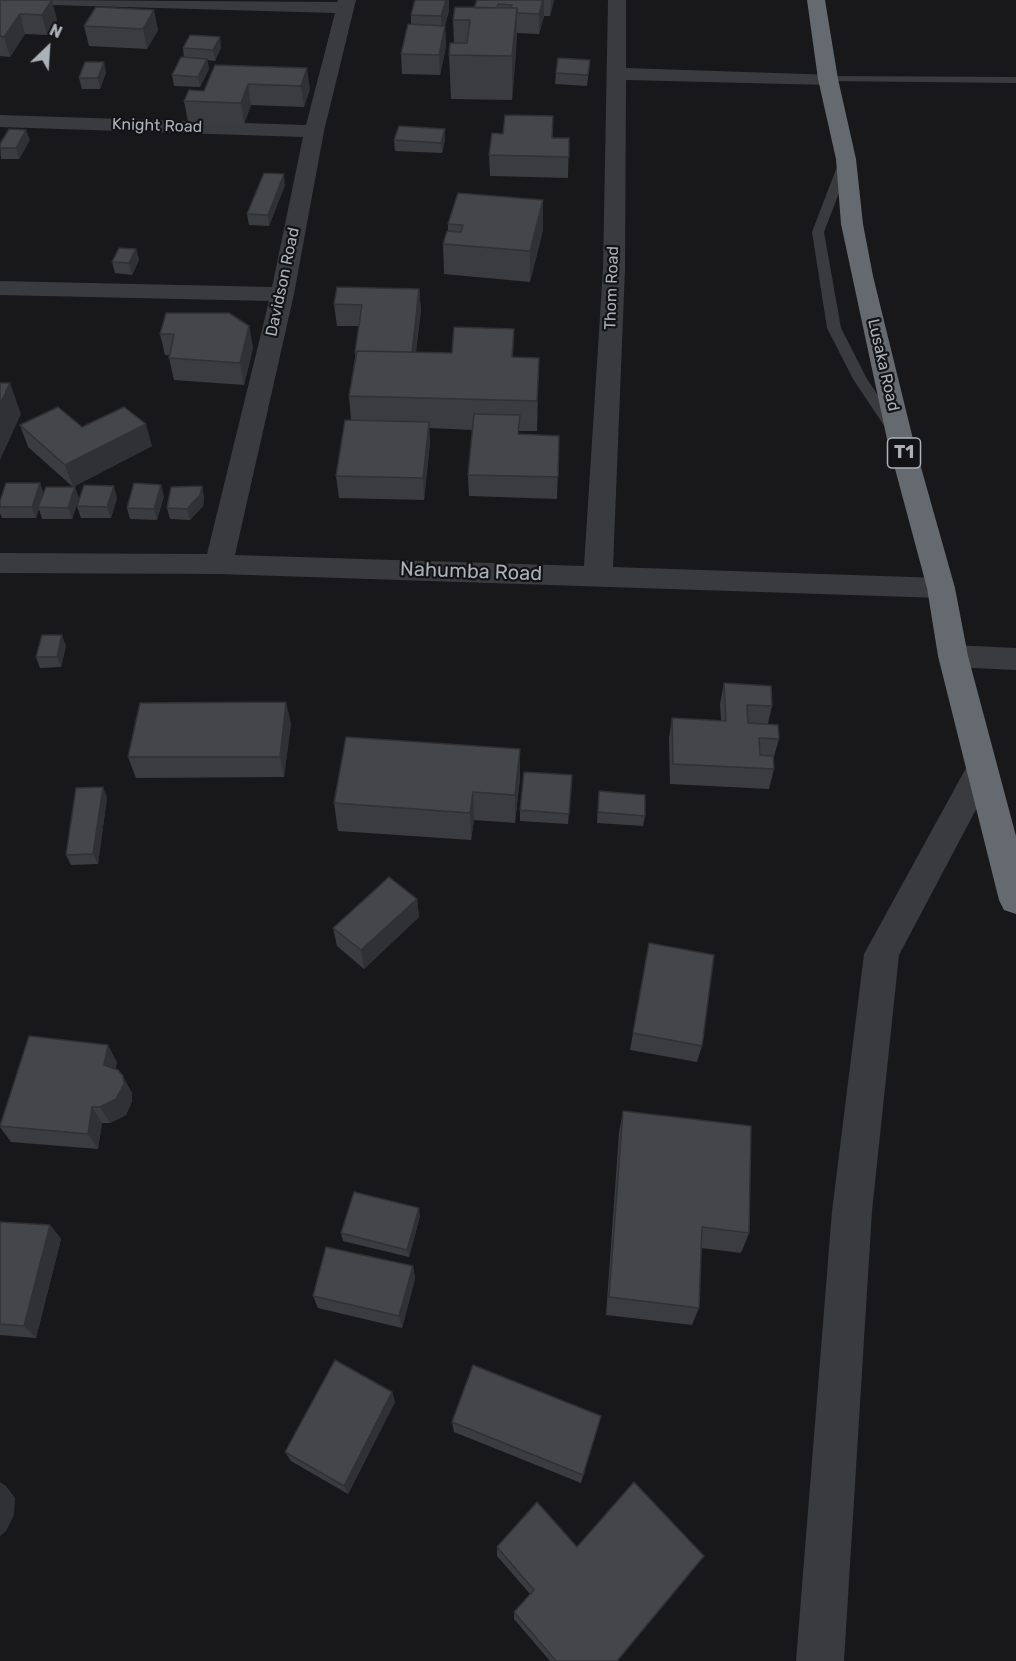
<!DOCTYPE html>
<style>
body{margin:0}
#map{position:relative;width:1016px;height:1661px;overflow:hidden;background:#18181a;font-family:Rubik,sans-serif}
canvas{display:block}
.north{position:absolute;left:18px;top:18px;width:60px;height:60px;-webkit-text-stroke:4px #131315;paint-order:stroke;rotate:25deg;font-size:16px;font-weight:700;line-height:24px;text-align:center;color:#abb1b9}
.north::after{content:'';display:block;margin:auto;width:21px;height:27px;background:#abb1b9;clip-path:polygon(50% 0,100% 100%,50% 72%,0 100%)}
</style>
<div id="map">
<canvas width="1016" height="1661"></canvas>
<div class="north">N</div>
</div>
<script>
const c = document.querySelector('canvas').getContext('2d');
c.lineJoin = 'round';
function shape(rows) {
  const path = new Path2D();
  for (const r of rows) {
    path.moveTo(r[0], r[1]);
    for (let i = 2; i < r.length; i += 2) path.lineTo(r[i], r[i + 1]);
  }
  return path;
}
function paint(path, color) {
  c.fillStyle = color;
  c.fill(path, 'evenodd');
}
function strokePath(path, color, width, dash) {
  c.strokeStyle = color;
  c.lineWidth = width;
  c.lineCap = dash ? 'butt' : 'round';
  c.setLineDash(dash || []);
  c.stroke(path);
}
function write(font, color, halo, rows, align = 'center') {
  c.font = font + ' Rubik,sans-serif';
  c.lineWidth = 4.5;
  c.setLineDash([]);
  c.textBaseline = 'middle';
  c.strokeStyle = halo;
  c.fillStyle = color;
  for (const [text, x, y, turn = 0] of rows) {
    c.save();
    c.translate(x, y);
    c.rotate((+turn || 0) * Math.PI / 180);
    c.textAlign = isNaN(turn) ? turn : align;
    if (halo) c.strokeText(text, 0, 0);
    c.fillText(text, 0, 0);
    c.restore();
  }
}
paint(shape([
 [828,76,1016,77,1016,83,824,81,824,77,828,76],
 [846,156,852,159,824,232,841,328,867,379,901,430,894,434,889,433,853,379,827,328,812,232,840,159,846,156]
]), '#393b3f');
paint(shape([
 [43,0,337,2,338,0,356,0,324,131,294,294,235,555,584,566,603,269,608,0,626,0,626,68,835,75,838,79,835,83,828,85,626,80,625,269,613,567,941,578,951,581,955,588,951,595,941,598,219,574,0,573,0,553,207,554,269,301,0,295,0,281,272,287,303,137,0,127,0,115,306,125,335,13,52,5,46,4,43,0],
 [953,645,1016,648,1016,670,953,667,942,664,938,656,942,648,953,645],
 [982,756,993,759,998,768,899,955,872,1211,844,1661,796,1661,832,1211,864,954,971,759,982,756]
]), '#393b3f');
paint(shape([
 [807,0,825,0,838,79,856,159,863,224,873,276,913,439,955,588,968,656,1016,836,1016,914,1004,910,999,900,938,656,927,588,887,439,841,224,836,159,818,79,807,0]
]), '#656970');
paint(shape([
 [0,0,57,20,47,35,25,34,10,57,0,56],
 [477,0,554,0,550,16,544,16,539,34,517,33,516,52,512,100,451,99,449,55,454,43,453,20,474,8],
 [449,10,445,26,446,46,440,75,402,74,401,54,411,24,411,15],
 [84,26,158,30,147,49,89,46],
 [221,47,215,61,207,60,209,69,200,87,174,86,172,75,184,58,183,48],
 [590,60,587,86,555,84,556,73],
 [215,65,310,89,304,107,251,105,244,124,188,122,184,101,204,91],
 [106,72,100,89,82,89,79,78],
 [553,138,569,138,568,178,490,176,489,155],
 [30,140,19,159,1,159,0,144],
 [394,140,445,140,442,153,395,151],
 [285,185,269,226,249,225,247,214],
 [448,224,543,230,530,282,444,274,443,244,448,231],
 [136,249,139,260,132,275,115,273,112,262],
 [419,289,421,310,416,352,452,353,514,329,513,357,538,388,537,431,519,431,519,434,559,436,557,499,469,496,468,475,473,430,429,428,430,443,424,500,339,498,336,476,351,420,349,396,355,358,355,352,359,326,337,326,334,304],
 [249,326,253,348,244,385,174,380,169,358,169,355,165,355,160,334],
 [20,425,82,427,152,446,73,487,28,447],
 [202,486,204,498,203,506,190,520,170,519,167,508],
 [43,493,79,498,72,519,42,519,39,509,36,518,2,518,0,513,0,501],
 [164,496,157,520,130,519,127,508],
 [117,498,111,518,81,518,77,506],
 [66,646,61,667,40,668,36,657],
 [724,683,772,706,768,724,779,739,773,760,774,769,769,789,670,784,669,738,672,718,721,721,720,704],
 [291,723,284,777,136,778,128,757],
 [572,775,568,824,520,821,520,810],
 [520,778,515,823,474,820,471,840,338,831,334,803],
 [599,791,645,816,643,826,597,823],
 [107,797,98,864,71,865,66,855],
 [417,899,419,917,364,969,337,946,333,928],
 [649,943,702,1046,697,1062,630,1050],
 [117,1062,115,1069,132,1093,132,1101,126,1115,110,1123,102,1123,98,1149,11,1142,0,1127,0,1124],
 [623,1111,749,1233,741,1253,701,1248,699,1308,692,1325,606,1315,619,1133],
 [420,1216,409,1257,343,1241,341,1233],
 [0,1222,50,1225,61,1239,36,1338,0,1335],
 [413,1266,415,1279,402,1328,318,1308,313,1296],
 [392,1392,395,1402,348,1494,291,1461,285,1452],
 [601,1416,581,1483,454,1432,452,1422],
 [497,1547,617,1661,550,1661,514,1619,514,1612,530,1594,497,1556]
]), '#3b3c40');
paint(shape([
 [52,0,57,20,47,35,42,15],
 [446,0,449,0,449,10,442,36,441,16],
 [543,0,544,0,544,16,539,34,539,14],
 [551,0,554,0,550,16],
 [517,8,516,52,512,100,512,56],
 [154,10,158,30,147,49,143,29],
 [20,14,25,34,10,57,4,37],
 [445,26,446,46,440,75,439,55],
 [220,37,221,47,215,61,213,50],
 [207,59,209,69,200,87,198,77],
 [104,62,106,72,100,89,98,78],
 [307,68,310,89,304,107,301,86],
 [248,84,251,105,244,124,241,103],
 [445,129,445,140,442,153,441,143],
 [26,130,30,140,19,159,16,148],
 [284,174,285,185,269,226,268,215],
 [543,200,543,230,530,282,530,251],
 [136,249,139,260,132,275,129,263],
 [419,289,421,310,413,375,411,354],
 [249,326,253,348,244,385,240,363],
 [539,358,538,388,537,431,537,401],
 [10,383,21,414,0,460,0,404],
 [429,422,430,443,424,500,423,478],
 [146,424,152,446,73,487,65,465],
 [40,483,44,494,38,507,39,509,36,518,32,507],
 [161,485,164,496,157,520,154,509],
 [114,486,117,498,111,518,107,507],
 [202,486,204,498,203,506,190,520,187,509],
 [75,487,79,498,72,519,68,508],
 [62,635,66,646,61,667,57,657],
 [286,702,291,723,284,777,280,757],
 [520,749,520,778,515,823,515,795],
 [103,787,107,797,98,864,93,854],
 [473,792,474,820,471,840,470,813],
 [417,899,419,917,364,969,361,950],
 [108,1045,117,1062,113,1081,104,1065],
 [123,1076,132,1093,132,1101,126,1115,110,1123,100,1107],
 [92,1107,102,1123,98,1149,88,1134],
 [419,1208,420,1216,409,1257,407,1250],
 [50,1225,61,1239,36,1338,24,1326],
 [413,1266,415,1279,402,1328,399,1316],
 [392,1392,395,1402,348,1494,344,1486],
 [0,1482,6,1486,15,1498,14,1515,6,1531,0,1536]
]), '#303134');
const building = shape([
 [0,0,52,0,42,15,20,14,4,37,0,36,0,0],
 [415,0,446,0,441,16,411,15,415,0],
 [477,0,543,0,539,14,517,13,517,8,511,8,512,5,498,4,497,8,474,8,477,0],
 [96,7,154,10,143,29,84,26,96,7],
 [455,7,517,8,512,56,449,55,450,43,467,43,470,20,453,20,455,7],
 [408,24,445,26,439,55,401,54,408,24],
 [190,35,220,37,213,50,183,48,190,35],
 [181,57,207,59,198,77,172,75,181,57],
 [558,58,590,60,588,75,556,73,558,58],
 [85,62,104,62,98,78,79,78,85,62],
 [215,65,307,68,301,86,248,84,241,103,184,101,189,90,204,91,215,65],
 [505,115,553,116,552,138,569,138,569,157,489,155,492,133,503,134,505,115],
 [399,126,445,129,441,143,394,140,399,126],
 [9,129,26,130,16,148,0,148,0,144,9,129],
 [264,173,284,174,268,215,247,214,264,173],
 [458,193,543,200,530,251,443,244,447,231,461,232,463,225,448,224,458,193],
 [119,248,136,249,129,263,112,262,119,248],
 [337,287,419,289,412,352,357,351,356,353,355,352,362,305,334,304,337,287],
 [166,313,229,313,249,326,240,363,169,358,174,334,160,334,166,313],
 [454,327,514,329,512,357,539,358,537,401,349,396,357,351,452,353,454,327],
 [0,383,10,383,0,404,0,383],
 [58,407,82,427,124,407,146,424,65,465,20,425,58,407],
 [474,414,520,415,518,434,559,436,558,477,468,475,474,414],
 [345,420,429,422,423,478,336,476,345,420],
 [6,483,40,483,32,507,0,507,0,501,6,483],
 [134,483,161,485,154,509,127,508,134,483],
 [84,485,114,486,107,507,77,506,84,485],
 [202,486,200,495,187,509,167,508,171,487,202,486],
 [46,487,75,487,68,508,38,507,46,487],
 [42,635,62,635,57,657,36,657,42,635],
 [724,683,771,686,772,706,747,705,748,723,778,725,779,739,759,738,760,755,773,756,774,769,673,764,672,718,726,721,724,683],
 [286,702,280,757,128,757,140,703,286,702],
 [346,737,520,749,515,795,473,792,470,813,334,803,346,737],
 [524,772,572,775,569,814,520,810,524,772],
 [103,787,93,854,66,855,76,788,103,787],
 [599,791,645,795,645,816,598,812,599,791],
 [389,877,417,899,361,950,333,928,389,877],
 [649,943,714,955,702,1046,633,1033,649,943],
 [29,1036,108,1045,104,1065,118,1070,123,1076,124,1084,116,1099,100,1107,92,1107,88,1134,0,1126,29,1036],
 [623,1111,751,1126,749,1233,702,1227,699,1308,609,1297,623,1111],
 [354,1192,419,1208,407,1250,341,1233,354,1192],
 [0,1222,50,1225,24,1326,0,1324,0,1222],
 [326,1247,413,1266,399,1316,313,1296,326,1247],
 [335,1360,392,1392,344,1486,285,1452,335,1360],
 [473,1365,601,1416,583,1475,452,1422,473,1365],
 [634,1482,704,1556,617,1661,556,1661,514,1612,534,1590,497,1547,537,1502,577,1547,634,1482],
 [0,1489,1,1490,0,1508,0,1489]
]);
paint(building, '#45464a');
strokePath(building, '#303134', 1.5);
write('16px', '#abb1b9', '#131315', [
 ["Knight Road",157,126,2],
 ["Davidson Road",283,282,-78],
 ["Thom Road",612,288,-88],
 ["Lusaka Road",883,365,77]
]);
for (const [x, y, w] of [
 [904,453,33]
]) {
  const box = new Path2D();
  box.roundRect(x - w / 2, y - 15, w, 30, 4.5);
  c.fillStyle = '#131315';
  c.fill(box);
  strokePath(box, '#abb1b9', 1.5);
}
write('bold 18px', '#abb1b9', null, [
 ["T1",904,453]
]);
write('20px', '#abb1b9', '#131315', [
 ["Nahumba Road",471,572,2]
]);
</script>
